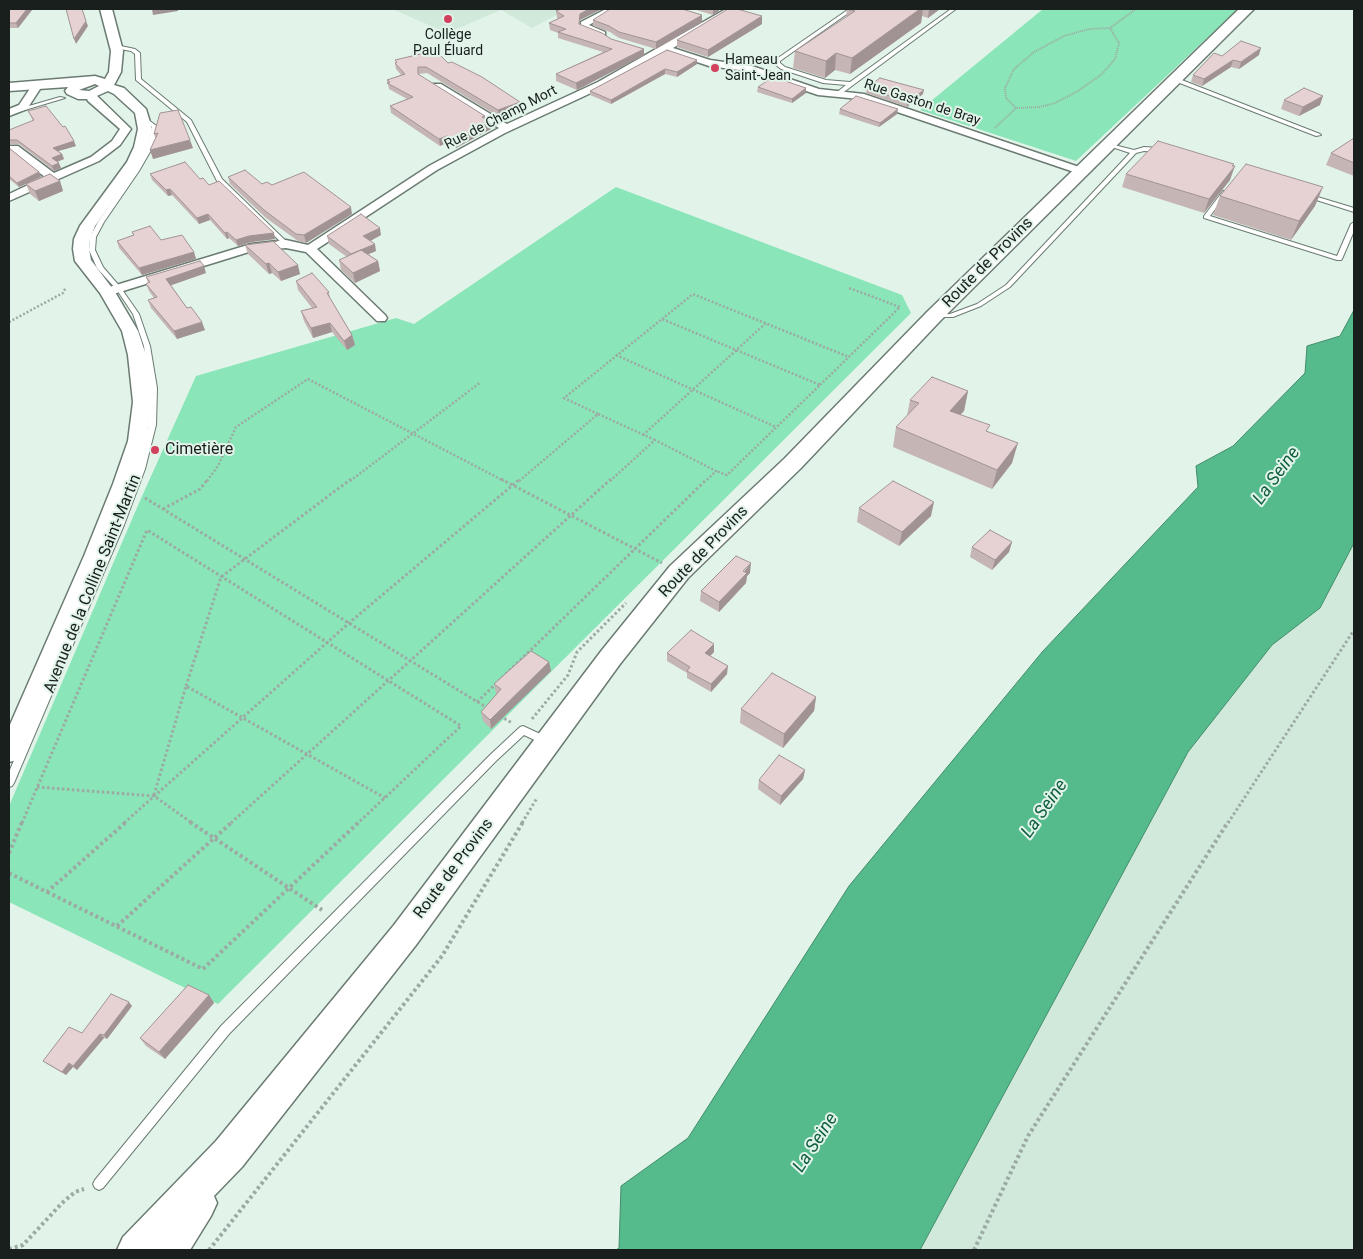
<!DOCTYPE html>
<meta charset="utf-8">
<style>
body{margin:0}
#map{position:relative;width:1363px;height:1259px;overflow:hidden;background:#e2f4ea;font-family:Roboto,sans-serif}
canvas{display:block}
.frame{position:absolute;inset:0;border:10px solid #191f1c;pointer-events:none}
</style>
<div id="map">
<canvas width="1363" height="1259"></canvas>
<div class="frame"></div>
</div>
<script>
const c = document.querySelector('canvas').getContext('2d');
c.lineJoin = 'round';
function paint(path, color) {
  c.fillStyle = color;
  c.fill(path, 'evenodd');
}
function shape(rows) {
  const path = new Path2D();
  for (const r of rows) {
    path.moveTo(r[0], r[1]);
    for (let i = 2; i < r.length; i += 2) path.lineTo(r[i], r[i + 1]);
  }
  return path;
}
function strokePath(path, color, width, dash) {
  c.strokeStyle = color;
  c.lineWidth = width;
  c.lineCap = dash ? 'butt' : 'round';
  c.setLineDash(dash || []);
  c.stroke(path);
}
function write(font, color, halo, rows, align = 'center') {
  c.font = font + ' Roboto,sans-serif';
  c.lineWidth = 4;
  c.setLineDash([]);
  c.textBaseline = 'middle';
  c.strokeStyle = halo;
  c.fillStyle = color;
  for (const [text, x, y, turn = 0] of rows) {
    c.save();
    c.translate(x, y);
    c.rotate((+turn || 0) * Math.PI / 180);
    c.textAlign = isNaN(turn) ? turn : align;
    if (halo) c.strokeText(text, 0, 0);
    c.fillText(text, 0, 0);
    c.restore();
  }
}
paint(shape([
 [392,9,568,9,532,28,501,10,447,33],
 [1354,543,1354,1250,920,1250,1188,752,1272,645,1320,608]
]), '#d0e9db');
paint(shape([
 [1043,9,1238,9,1076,161,920,110],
 [616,187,902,295,911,313,218,1004,9,902,9,806,139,503,196,376,396,318,414,324]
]), '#8ae5b8');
const water = shape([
 [1354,310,1354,543,1320,608,1272,645,1188,752,920,1250,616,1250,619,1248,621,1186,688,1138,849,886,1043,651,1198,487,1196,466,1233,446,1305,373,1307,346,1340,336,1354,310]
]);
paint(water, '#55ba8c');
strokePath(water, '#438c6a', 1);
const service = shape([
 [849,9,854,9,780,61,780,63,785,67,826,80,850,82,951,9,956,9,841,94,836,93,846,85,823,83,781,69,776,65,775,60,849,9],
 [116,45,135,49,140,53,141,79,191,120,222,179,288,243,288,245,284,245,217,181,187,122,136,80,135,54,131,51,114,48,114,46,116,45],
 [1174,77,1320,134,1321,135,1316,136,1172,80,1171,79,1174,77],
 [60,97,65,98,18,112,15,110,60,97],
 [143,116,158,127,154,145,139,171,104,222,96,237,95,250,103,267,121,288,139,314,150,346,157,388,156,425,145,469,124,525,14,783,12,786,9,787,9,772,116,525,137,469,148,425,149,388,144,346,133,314,117,290,97,268,89,250,90,237,98,222,133,171,148,145,152,127,141,119,141,117,143,116],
 [1106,143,1134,150,1144,147,1161,148,1164,150,1161,152,1144,151,1136,153,1010,287,981,306,953,317,933,317,933,315,950,314,977,304,1006,285,1130,153,1106,145,1106,143],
 [1223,191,1228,192,1210,216,1337,256,1351,224,1354,222,1354,231,1342,259,1341,260,1337,260,1204,218,1204,216,1223,191],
 [1307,195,1311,195,1354,208,1354,212,1307,197,1307,195],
 [523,726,549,738,551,741,549,744,546,745,543,744,524,735,496,761,229,1034,103,1188,99,1190,95,1188,93,1184,95,1180,221,1026,490,755,520,727,523,726]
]);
const minor = shape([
 [606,9,617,9,589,25,605,32,605,36,602,37,581,30,581,22,606,9],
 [726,9,737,9,673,48,710,60,752,66,819,89,864,94,1085,169,1086,171,1081,174,1077,173,859,99,818,95,747,71,709,66,667,52,606,86,505,133,437,170,317,249,385,315,387,318,385,321,377,321,306,252,286,248,252,251,107,296,101,292,103,289,251,244,286,240,308,245,429,166,499,128,433,88,433,84,441,84,507,124,598,82,726,9],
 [37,83,42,86,27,109,9,116,9,109,19,105,33,84,37,83],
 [90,92,94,93,131,129,120,145,99,161,9,201,9,194,45,177,10,150,10,146,18,146,54,173,91,157,112,141,120,129,88,101,85,95,90,92]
]);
const tertiary = shape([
 [100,9,112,9,123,51,121,72,114,85,124,88,146,109,152,129,148,147,141,162,95,226,90,239,89,249,91,260,115,292,138,331,146,355,151,402,146,441,133,484,104,556,21,753,17,760,9,762,9,727,84,556,113,484,128,441,133,402,128,355,122,331,100,293,75,261,73,249,74,239,80,226,127,162,134,147,138,129,135,113,114,94,108,91,90,99,78,99,67,94,65,91,68,87,9,91,9,83,95,76,105,79,109,72,111,51,100,9],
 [95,84,99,86,89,91,79,90,95,84]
]);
const primary = shape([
 [1239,9,1254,9,941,320,801,468,688,578,620,664,416,945,242,1167,214,1196,217,1203,211,1216,190,1250,117,1250,123,1237,216,1141,394,925,602,650,670,566,785,458,927,312,1239,9]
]);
strokePath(service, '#6b7b72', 2);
strokePath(minor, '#6b7b72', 3);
strokePath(tertiary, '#6b7b72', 3);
strokePath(primary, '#6b7b72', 3);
strokePath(shape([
 [1016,108,1006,98,1005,88,1014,69,1034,52,1064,36,1089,29,1110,28,1136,9],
 [995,128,1016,108,1040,107,1055,103,1078,91,1102,74,1115,59,1119,43,1110,28]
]), '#9caaa3', 2, [1, 1]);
strokePath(shape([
 [662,319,693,294,849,357],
 [9,322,63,293,66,287],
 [616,355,776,427],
 [820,385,900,307,849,288],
 [598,414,564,398,662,319,820,385,727,475,716,471],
 [643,435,766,323],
 [207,481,218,466,236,427,308,379,504,481],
 [350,481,481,382],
 [519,481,598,414,655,440],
 [610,481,655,440,716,471,706,481]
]), '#9caaa3', 2.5, [2, 2]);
strokePath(shape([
 [501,479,662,563],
 [145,498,489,709],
 [163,509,200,489,208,479],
 [186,686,221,577,351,479],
 [477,702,707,479],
 [500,716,512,723],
 [532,719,568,675,577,652,626,603],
 [37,787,154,796,192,823],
 [154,795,186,686,385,798],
 [22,823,147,530,461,726,358,823],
 [124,823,349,623,520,479],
 [231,823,611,479],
 [522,823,537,798],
 [1228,823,1354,630]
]), '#9caaa3', 3, [2.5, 2.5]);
strokePath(shape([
 [190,822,322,910],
 [9,853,22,822],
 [9,873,47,892,126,822],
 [47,892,203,969,359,822],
 [117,926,232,822],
 [9,1249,23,1245,62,1203,75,1192,84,1189],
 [209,1250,442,956,523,822],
 [974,1250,1028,1136,1228,822]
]), '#9caaa3', 4, [3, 3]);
paint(service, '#fff');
paint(minor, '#fff');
paint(tertiary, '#fff');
paint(primary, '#fff');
paint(shape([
 [9,9,32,9,32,10,18,28,9,28],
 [561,9,602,9,580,20,580,25,611,39,644,49,644,55,577,90,556,81,556,74,603,52,558,38,558,33,550,30,549,23,558,19,557,18,556,11],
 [693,9,719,9,719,11,713,15],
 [847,9,940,9,928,18,922,16,921,23,850,74,835,70,825,78,793,68,795,51,846,18],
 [593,20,702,22,656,49,619,38,610,32,593,26],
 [762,24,708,57,677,47,677,40],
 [667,50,697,64,677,77,665,74,611,104,590,95,590,91],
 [1259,55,1239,69,1231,67,1202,86,1191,82,1193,75,1222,56],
 [395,60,448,63,520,102,521,108,499,117,427,73,419,74,419,75,485,116,486,119,490,122,491,129,456,148,448,142,440,146,391,113,390,106,407,99,389,89,387,80,401,75,396,69,395,63,396,62],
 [758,87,806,88,806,93,792,103,757,92],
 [867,88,923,94,907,107,866,93],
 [1284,100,1320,105,1299,116,1281,109],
 [840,109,897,114,879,127,839,114],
 [28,111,76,146,58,151,62,154,64,159,57,162,61,168,54,171,19,144,9,145,9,130,33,121],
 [160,113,193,148,153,159,156,139,154,134],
 [1354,138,1354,176,1326,165,1331,153],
 [9,147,9,148,39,172,41,177,19,187,9,179],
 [150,174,200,179,275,239,251,242,238,246,229,238,227,239,210,220,199,224,172,195,168,196,152,180],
 [1126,174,1230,180,1204,213,1122,187],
 [228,177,272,185,352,214,306,243,298,241,266,218,230,184],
 [60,181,63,191,39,201,30,194,26,184],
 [1220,196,1315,206,1291,240,1213,215],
 [132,232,161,240,194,252,196,259,142,275,119,248,117,241,133,235],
 [381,235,370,241,376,251,368,254,378,261,380,271,355,283,341,270,339,260,347,257,329,244,327,236],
 [245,245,278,246,300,274,281,281,272,273,269,274,248,254],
 [206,273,171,285,187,308,205,330,177,339,151,308,148,300,154,298,149,291,146,284,148,283,146,277],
 [296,281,329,292,330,299,352,335,355,345,347,350,332,332,313,338,304,321,301,311,312,308,298,290],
 [968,391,964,411,960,414,989,432,1012,463,992,489,893,447,896,427,907,416,910,400],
 [859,508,931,516,899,546,857,522],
 [1012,542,1009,552,992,570,970,557,972,547],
 [750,573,747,576,746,583,719,612,700,601,701,591],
 [714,644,714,652,710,656,727,674,711,692,687,678,687,673,667,661,667,653],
 [549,662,551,671,491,729,483,721,481,712,497,694,496,693,494,684],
 [816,697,814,711,783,748,740,723,741,709],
 [805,770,803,779,780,805,758,789,759,780],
 [209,995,214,1003,165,1059,146,1046,140,1038],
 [132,1006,107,1039,104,1038,77,1070,73,1067,66,1075,47,1064,43,1061]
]), '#c6b5b5');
paint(shape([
 [27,9,32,9,32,10,18,28,16,23],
 [152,9,178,9,178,11,153,15],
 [589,9,602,9,580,20,579,31,580,14],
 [713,9,719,9,719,11,713,15],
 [920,9,923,9,921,23,850,74,852,58],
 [929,9,940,9,928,18],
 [702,15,702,22,656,49,656,42],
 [762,16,762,24,708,57,708,50],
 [86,21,88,26,76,44,74,39],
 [1261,48,1259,55,1239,69,1241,62],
 [644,49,644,55,577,90,576,83],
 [836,53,835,70,825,78,826,61],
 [697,60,697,64,677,77,677,72],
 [1233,60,1231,67,1202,86,1204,79],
 [665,69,665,74,611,104,611,100],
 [806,88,806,93,792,103,792,99],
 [924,90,923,94,907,107,907,102],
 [1323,96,1320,105,1299,116,1303,107],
 [520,102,521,108,499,117,498,110],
 [898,109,897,114,879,127,880,123],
 [490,122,491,129,456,148,456,141],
 [447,136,448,142,440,146,439,139],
 [190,140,193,148,153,159,150,150],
 [74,141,76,146,55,152,53,148],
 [62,154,64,159,54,163,52,158],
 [59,163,61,168,54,171,52,166],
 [1234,164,1231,171,1235,166,1230,180,1204,213,1209,199],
 [39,172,41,177,19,187,17,183],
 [60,181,63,191,39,201,35,191],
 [1323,187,1315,206,1291,240,1299,221],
 [170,189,172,195,168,196,166,190],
 [351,207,352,214,306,243,304,235],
 [208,214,210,220,199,224,197,218],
 [380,228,381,235,365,244,363,236],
 [227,232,229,238,227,239,225,233],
 [274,233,275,239,251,242,238,246,236,240,249,236],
 [375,244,376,251,353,261,351,254],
 [194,252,196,259,142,275,139,268],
 [378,261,380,271,355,283,353,273],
 [269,263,272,273,269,274,266,264],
 [298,265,300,274,281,281,278,272],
 [204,266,206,273,169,286,166,279],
 [202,322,205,330,177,339,174,331],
 [330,323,332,332,313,338,311,328],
 [352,335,355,345,347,350,344,341],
 [968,391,964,411,946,430,950,411],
 [1018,443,1012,463,992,489,997,470],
 [934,502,931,516,899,546,902,532],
 [1012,542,1009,552,992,570,995,560],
 [751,563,750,573,747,576,746,583,719,612,719,602],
 [714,644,714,652,705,661,705,653],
 [549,662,551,671,491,729,490,720],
 [728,666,727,674,711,692,711,684],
 [816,697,814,711,783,748,784,734],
 [805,770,803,779,780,805,781,796],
 [209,995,214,1003,165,1059,159,1052],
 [129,1002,132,1006,107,1039,104,1035],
 [100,1034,104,1038,77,1070,73,1066],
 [69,1063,73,1067,66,1075,62,1072]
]), '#a19394');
const building = shape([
 [9,9,27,9,16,23,9,23,9,9],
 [66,9,82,9,86,21,74,39,66,9],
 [561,9,589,9,580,14,579,24,602,33,611,39,644,49,576,83,556,74,612,49,558,32,566,29,549,23,564,16,556,11,561,9],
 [610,9,682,9,702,15,656,42,619,32,609,26,593,20,610,9],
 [728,9,737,9,762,16,708,50,677,40,728,9],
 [847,9,920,9,852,58,836,53,826,61,795,51,855,11,847,9],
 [1241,41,1261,48,1241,62,1233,60,1204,79,1193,75,1214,53,1222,56,1241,41],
 [667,50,697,60,677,72,665,69,611,100,590,91,667,50],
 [433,51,438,53,448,63,452,62,482,77,520,102,498,110,426,67,418,67,418,74,485,116,482,117,490,122,456,141,447,136,439,139,390,106,413,97,387,83,390,82,387,80,405,74,395,63,397,62,395,60,433,51],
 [773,77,806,88,792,99,758,87,773,77],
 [880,78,924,90,907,102,867,88,880,78],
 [1304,88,1323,96,1303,107,1284,100,1304,88],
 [856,96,898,109,880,123,840,109,856,96],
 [46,106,63,127,65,126,74,141,53,148,62,154,52,158,59,163,52,166,17,140,9,140,9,130,34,120,28,111,46,106],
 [178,110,190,140,150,150,158,133,154,134,160,113,178,110],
 [1354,138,1354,163,1331,153,1354,138],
 [1158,141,1234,164,1232,166,1235,166,1209,199,1126,174,1158,141],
 [9,148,39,172,17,183,9,176,9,148],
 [185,162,200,179,203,178,209,185,219,181,274,233,249,236,236,240,227,232,225,233,208,214,197,218,170,189,166,190,150,174,185,162],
 [1246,164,1323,187,1299,221,1220,196,1246,164],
 [245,170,262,184,267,182,272,185,304,172,351,207,304,235,296,234,264,210,228,177,245,170],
 [50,174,60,181,35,191,26,184,50,174],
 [361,214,380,228,363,236,375,244,351,254,327,236,361,214],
 [150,226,161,240,182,235,194,252,139,268,117,241,134,235,132,232,150,226],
 [277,241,274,242,298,265,278,272,269,263,266,264,245,245,277,241],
 [361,250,378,261,353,273,339,260,361,250],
 [200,261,204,266,166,279,187,308,191,307,202,322,174,331,148,300,157,297,146,284,150,282,146,277,200,261],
 [312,273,329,292,327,293,352,335,344,341,330,323,311,328,301,311,317,307,296,281,312,273],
 [932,377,968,391,950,411,990,425,986,431,1018,443,997,470,896,427,919,403,910,400,932,377],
 [893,481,934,502,902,532,859,508,893,481],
 [990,530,1012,542,995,560,972,547,990,530],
 [736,556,751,563,743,571,747,573,719,602,701,591,736,556],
 [691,630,714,644,705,653,728,666,711,684,687,671,690,667,667,653,691,630],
 [531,651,549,662,490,720,481,712,501,689,494,684,531,651],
 [772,673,816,697,784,734,741,709,772,673],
 [779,755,805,770,781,796,759,780,779,755],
 [188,985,209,995,159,1052,140,1038,188,985],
 [111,994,129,1002,104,1035,100,1034,73,1066,69,1063,62,1072,43,1061,69,1027,82,1033,111,994]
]);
paint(building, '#e6d2d3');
strokePath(building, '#a19394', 1);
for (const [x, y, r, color] of [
 [448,19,5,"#d1405c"],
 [715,68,5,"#d1405c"],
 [155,450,5,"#d1405c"]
]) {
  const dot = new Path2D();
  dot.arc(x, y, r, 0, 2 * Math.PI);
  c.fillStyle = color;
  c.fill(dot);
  strokePath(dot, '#e2f4ea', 2);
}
write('14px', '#191f1c', '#e2f4ea', [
 ["Collège",448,35],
 ["Paul Éluard",448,51],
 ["Hameau",725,60,"left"],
 ["Saint-Jean",725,76,"left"]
]);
write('14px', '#191f1c', '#e2f4ea', [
 ["Rue Gaston de Bray",922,103,18],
 ["Rue de Champ Mort",501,118,-27]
]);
write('16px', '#191f1c', '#e2f4ea', [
 ["Route de Provins",988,263,-45],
 ["Route de Provins",704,552,-46],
 ["Avenue de la Colline Saint-Martin",93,584,-68],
 ["Route de Provins",454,869,-53]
]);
write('16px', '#191f1c', '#e2f4ea', [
 ["Cimetière",165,450]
], 'left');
write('italic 18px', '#105e40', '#e2f4ea', [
 ["La Seine",1277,476,-54],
 ["La Seine",1045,809,-55],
 ["La Seine",816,1143,-57]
]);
</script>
